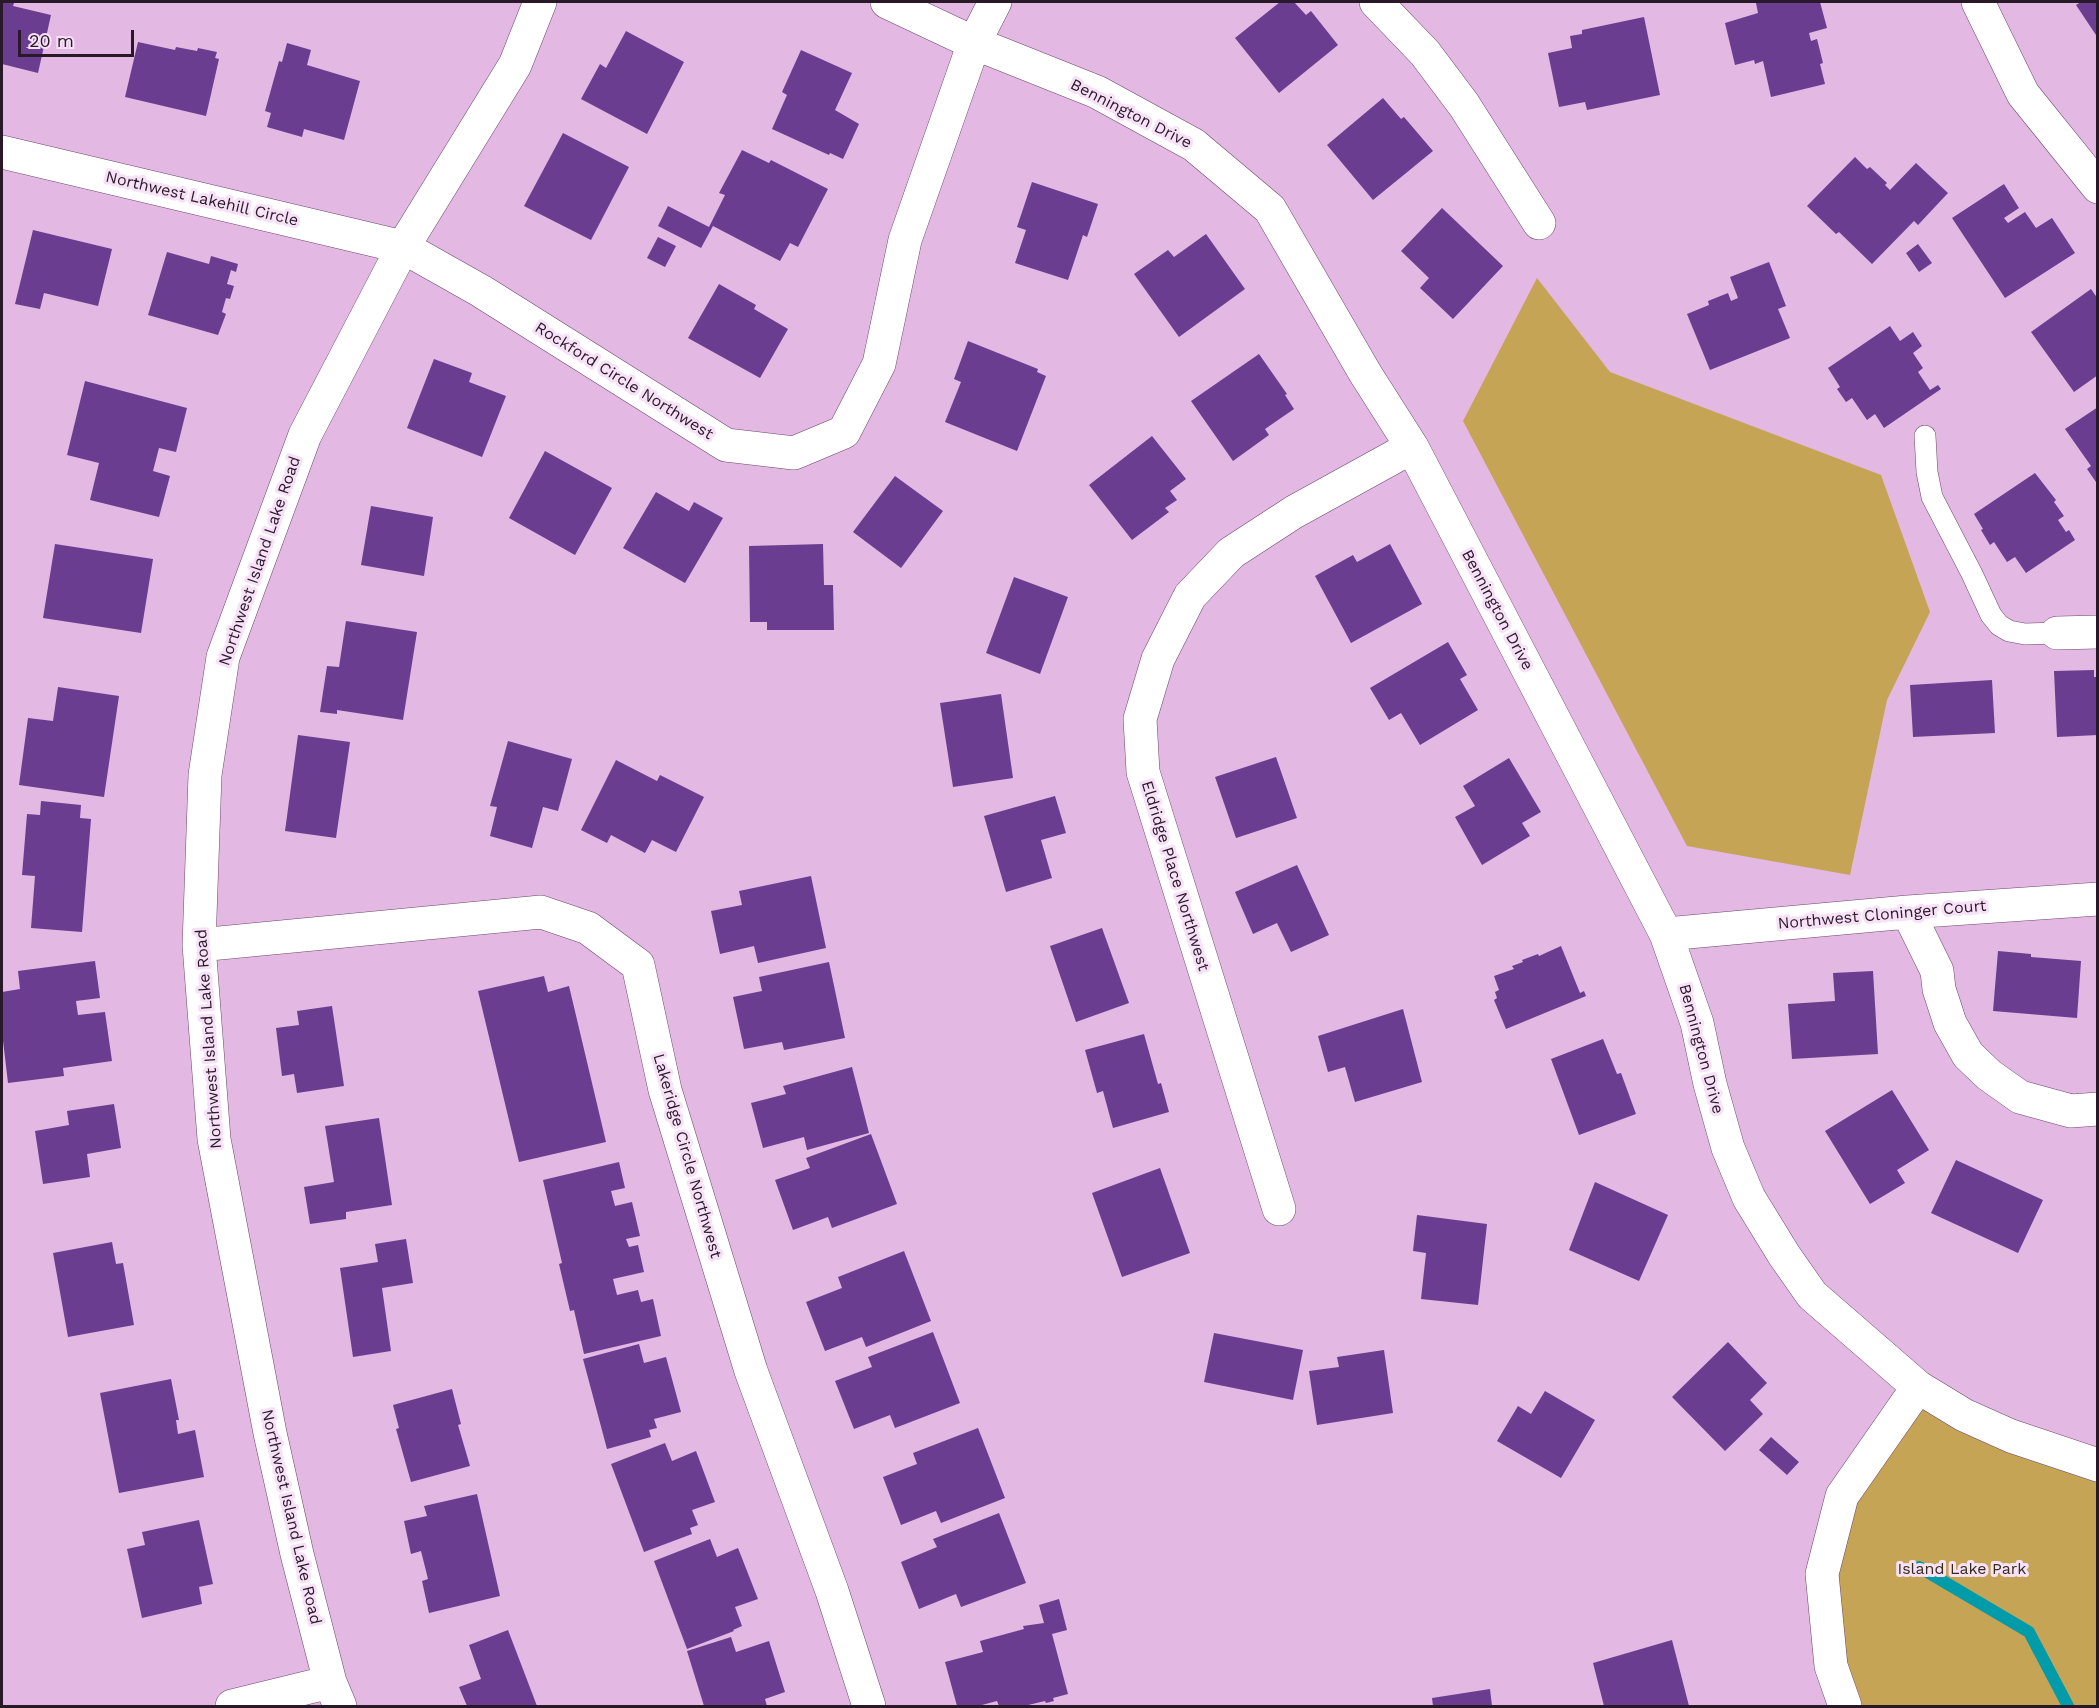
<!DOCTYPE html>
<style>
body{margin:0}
#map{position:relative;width:2099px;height:1708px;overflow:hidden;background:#e3b8e3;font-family:"Work Sans",sans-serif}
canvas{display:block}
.frame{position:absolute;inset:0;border:3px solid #281828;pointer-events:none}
.scale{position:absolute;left:18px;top:30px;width:116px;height:27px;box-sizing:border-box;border:3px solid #281828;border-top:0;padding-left:8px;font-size:18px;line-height:21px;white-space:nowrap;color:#281828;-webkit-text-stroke:4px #f7e1f7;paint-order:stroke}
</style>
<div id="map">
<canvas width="2099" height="1708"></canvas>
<div class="frame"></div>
<div class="scale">20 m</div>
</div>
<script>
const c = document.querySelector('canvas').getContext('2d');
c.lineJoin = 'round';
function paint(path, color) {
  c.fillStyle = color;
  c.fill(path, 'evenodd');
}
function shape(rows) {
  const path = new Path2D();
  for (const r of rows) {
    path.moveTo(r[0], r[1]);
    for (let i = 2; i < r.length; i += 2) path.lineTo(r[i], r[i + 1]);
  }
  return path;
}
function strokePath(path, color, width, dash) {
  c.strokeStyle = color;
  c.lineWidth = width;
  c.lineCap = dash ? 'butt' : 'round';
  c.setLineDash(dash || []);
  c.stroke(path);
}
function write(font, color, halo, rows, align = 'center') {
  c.font = font + ' "Work Sans",sans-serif';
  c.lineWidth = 6;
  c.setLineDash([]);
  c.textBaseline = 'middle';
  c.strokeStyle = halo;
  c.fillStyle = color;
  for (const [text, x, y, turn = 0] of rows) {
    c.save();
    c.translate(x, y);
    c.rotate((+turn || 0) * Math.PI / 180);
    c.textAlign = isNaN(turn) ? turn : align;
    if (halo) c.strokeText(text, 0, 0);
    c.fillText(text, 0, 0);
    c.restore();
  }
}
paint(shape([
 [1537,278,1610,372,1881,475,1930,612,1887,700,1850,875,1687,846,1463,421],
 [1918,1387,2097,1465,2097,1706,1845,1706,1831,1666,1842,1496]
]), '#c5a456');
strokePath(shape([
 [1919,1567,2029,1632,2068,1706]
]), '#029baa', 12);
paint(shape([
 [2,2,14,3,13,6,51,15,38,73,2,64],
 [1280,2,1294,2,1306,15,1311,11,1338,45,1279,93,1235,38],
 [1762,2,1820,2,1827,28,1809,33,1811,41,1817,39,1823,63,1820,64,1825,84,1771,97,1763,61,1755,64,1754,60,1735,65,1725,23,1758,13,1756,3],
 [2081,2,2098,2,2098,38,2076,5],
 [1644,17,1660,95,1587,110,1585,102,1559,107,1548,53,1572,48,1570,36,1582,34,1582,30],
 [626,31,684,62,647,134,581,99,600,64,606,68],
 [138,42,175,50,176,47,197,51,198,48,217,52,215,58,219,59,206,116,125,97],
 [287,43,311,50,307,65,360,81,344,140,304,129,302,137,267,127,271,113,265,111,279,61,282,62],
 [801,50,852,73,835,110,859,124,843,159,830,153,829,155,772,129,787,95,782,92],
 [1383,98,1401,119,1404,117,1433,151,1373,200,1327,145],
 [563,133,629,167,591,240,524,206],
 [742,150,769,163,771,160,828,189,798,247,790,243,780,261,713,226,701,248,658,226,668,206,709,227,725,195,719,193],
 [1855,157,1867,169,1870,167,1887,183,1885,185,1890,190,1916,163,1948,193,1918,225,1914,221,1872,264,1839,232,1836,234,1807,206],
 [1032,182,1098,204,1087,237,1083,235,1068,280,1015,263,1026,230,1017,227],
 [2004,184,2019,208,2004,218,2008,223,2025,212,2036,228,2052,218,2075,253,2005,298,1952,218],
 [1442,208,1503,266,1453,319,1420,288,1429,278,1401,251],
 [33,230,112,249,98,306,44,293,40,309,15,304],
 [1206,234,1245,289,1179,337,1134,274,1168,250,1174,257],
 [658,237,676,246,665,267,647,258],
 [1918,244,1932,263,1919,272,1906,253],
 [167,252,209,264,211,256,238,264,236,272,231,270,227,284,234,286,230,299,226,298,222,312,226,314,218,335,148,315],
 [1769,262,1786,306,1778,309,1790,338,1710,370,1687,314,1709,305,1708,301,1728,293,1731,301,1738,298,1730,277],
 [719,284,756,305,754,309,788,329,760,378,688,338],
 [2091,289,2098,299,2098,375,2074,392,2031,332],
 [1890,326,1900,341,1913,332,1922,346,1913,353,1923,368,1918,372,1930,390,1938,385,1941,389,1884,428,1875,414,1867,420,1852,398,1846,402,1837,389,1840,387,1828,368],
 [968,341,1038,369,1037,372,1046,376,1017,451,945,422,961,382,954,379],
 [1259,354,1287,394,1285,395,1294,409,1265,429,1269,435,1233,461,1191,401],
 [434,359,472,373,469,382,506,396,482,457,407,428],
 [85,381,187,408,176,452,159,448,153,471,170,476,159,517,90,500,99,463,67,455],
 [2098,407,2098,485,2087,469,2091,466,2065,429],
 [1152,436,1186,479,1170,491,1177,500,1165,508,1169,512,1132,540,1089,485],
 [545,451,612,488,575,555,509,518],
 [2035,473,2056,500,2054,502,2064,516,2058,520,2066,532,2069,530,2075,540,2026,573,2015,557,2007,562,1994,542,1990,545,1981,530,1983,529,1974,514],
 [895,476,943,511,901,568,853,532],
 [656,492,689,511,694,502,723,518,685,583,623,548],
 [371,506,433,517,424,576,361,565],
 [55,544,153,559,141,633,43,618],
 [823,544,824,585,833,585,834,630,767,630,767,622,750,622,749,546],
 [1390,544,1422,604,1351,643,1315,576,1353,555,1357,562],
 [1014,577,1068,597,1040,674,986,653],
 [346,621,417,632,403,720,337,710,337,714,320,712,327,666,339,667],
 [1448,642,1467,675,1460,679,1478,710,1420,745,1401,713,1389,720,1370,688],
 [2094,670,2094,677,2098,677,2098,735,2057,737,2054,671],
 [1992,680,1995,733,1913,737,1910,685],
 [58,687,119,696,104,797,19,785,28,718,53,721],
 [1001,694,1013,778,953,787,940,703],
 [298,735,350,742,336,838,285,831],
 [508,741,572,759,558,811,543,807,532,848,490,836,497,807,490,806],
 [1276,757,1297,818,1236,838,1215,777],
 [1509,758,1541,812,1522,823,1530,836,1482,865,1455,817,1475,806,1463,786],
 [616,760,657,781,660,775,704,797,676,852,652,840,645,853,611,835,607,843,581,830],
 [1055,796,1066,833,1041,840,1052,878,1006,892,984,816],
 [41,801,81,805,80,818,91,819,82,932,31,928,35,876,22,875,27,814,40,815],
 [1297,865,1329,935,1291,952,1277,923,1253,934,1235,892],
 [811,876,826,948,758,963,754,946,720,954,711,911,742,905,739,891],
 [1102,928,1129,1003,1076,1022,1050,946],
 [1561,946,1580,993,1584,991,1586,996,1506,1029,1494,1000,1497,998,1495,992,1499,990,1494,976,1514,969,1512,966,1523,962,1522,960,1538,954,1539,956],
 [1998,951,2031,954,2031,957,2081,961,2077,1018,1993,1011],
 [95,961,100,998,76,1001,78,1015,105,1012,112,1061,63,1068,64,1076,8,1083,2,1032,2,992,20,989,18,971],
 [829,962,845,1038,784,1050,782,1042,744,1049,733,997,762,991,759,977],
 [1873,971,1878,1054,1792,1059,1788,1004,1835,1001,1833,973],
 [544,976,548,992,569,986,606,1142,519,1162,478,991],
 [332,1006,344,1086,297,1093,294,1074,282,1076,276,1028,299,1025,297,1011],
 [1403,1009,1422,1082,1355,1102,1345,1067,1328,1072,1318,1036],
 [1144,1034,1158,1084,1161,1083,1169,1112,1113,1128,1103,1091,1097,1093,1085,1050],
 [1603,1039,1617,1074,1621,1073,1636,1114,1579,1135,1551,1059],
 [852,1067,869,1133,807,1150,804,1137,763,1148,751,1103,786,1094,783,1086],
 [1892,1090,1929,1150,1897,1170,1905,1183,1870,1204,1825,1131],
 [114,1104,121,1148,87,1154,90,1177,43,1184,35,1131,69,1125,67,1111],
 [379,1118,392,1205,346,1212,346,1219,310,1224,304,1187,334,1182,325,1126],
 [871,1134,897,1204,832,1228,828,1217,793,1230,775,1180,810,1168,806,1158],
 [1956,1160,2043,1200,2018,1253,1931,1213],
 [619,1162,625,1188,611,1191,615,1206,632,1202,640,1236,626,1239,629,1247,638,1245,644,1272,613,1279,617,1295,638,1290,641,1302,653,1299,661,1336,584,1354,574,1310,570,1311,559,1264,562,1263,543,1180],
 [1160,1168,1190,1253,1122,1277,1092,1193],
 [1595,1182,1668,1215,1639,1281,1569,1250],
 [1417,1215,1487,1224,1478,1305,1421,1299,1426,1253,1413,1251],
 [406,1239,413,1283,382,1288,391,1351,353,1357,340,1268,378,1262,375,1244],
 [112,1242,116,1264,123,1263,134,1325,68,1337,53,1253],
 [904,1251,931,1321,866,1347,862,1337,825,1351,806,1302,842,1288,838,1277],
 [933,1332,960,1403,895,1428,890,1415,854,1429,835,1381,872,1367,868,1357],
 [1214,1333,1303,1350,1293,1400,1204,1382],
 [1728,1342,1767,1383,1750,1400,1763,1414,1725,1451,1672,1397],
 [639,1344,644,1363,666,1357,681,1412,654,1419,657,1428,649,1430,651,1437,607,1449,583,1359],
 [1384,1350,1393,1413,1317,1425,1309,1371,1339,1367,1337,1357],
 [171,1379,179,1420,176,1420,178,1434,195,1430,204,1477,119,1493,100,1393],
 [452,1389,461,1424,458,1425,470,1466,411,1482,396,1429,399,1428,393,1405],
 [1545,1391,1595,1420,1561,1478,1497,1441,1518,1406,1531,1414],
 [978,1428,1005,1498,941,1523,936,1511,901,1525,883,1477,917,1464,913,1453],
 [1771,1437,1799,1462,1787,1475,1759,1450],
 [665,1443,672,1461,696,1451,715,1502,692,1510,698,1525,690,1528,692,1534,644,1552,611,1464],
 [477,1494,500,1596,429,1613,422,1581,428,1579,421,1551,411,1554,404,1521,427,1516,424,1506],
 [999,1513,1026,1583,961,1607,956,1594,919,1609,901,1562,937,1547,933,1539],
 [199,1520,213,1584,199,1587,202,1604,142,1618,127,1549,145,1545,142,1532],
 [710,1539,717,1557,738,1548,758,1599,735,1607,742,1626,733,1630,734,1631,687,1649,654,1561],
 [1059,1599,1067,1630,1052,1634,1068,1694,1053,1698,1054,1701,1046,1703,1045,1701,1024,1706,999,1706,997,1701,978,1706,957,1706,945,1662,983,1652,980,1641,1024,1629,1023,1626,1044,1623,1039,1605],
 [508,1630,537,1706,467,1706,459,1687,481,1679,469,1645],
 [731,1637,736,1652,769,1641,785,1692,765,1699,767,1706,704,1706,687,1651],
 [1672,1640,1689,1706,1604,1706,1593,1663],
 [1490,1689,1492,1706,1433,1706,1432,1698]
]), '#6a3d90');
const service = shape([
 [1925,436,1927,472,1932,497,1972,574,1991,615,1999,625,2009,631,2025,634,2057,633]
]);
const minor = shape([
 [887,2,974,43,1097,92,1194,145,1270,209,1365,373,1412,447,1666,934,1697,1023,1710,1084,1728,1148,1749,1198,1784,1255,1812,1295,1918,1387,1964,1415,2011,1436,2098,1465],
 [1376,2,1425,53,1464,105,1539,223],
 [1978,2,2023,94,2098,187],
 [2,152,403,247,481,291,726,445,794,453,844,432,879,364,905,240,974,43,995,2],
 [2057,633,2098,632],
 [1908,912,1937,971,1939,989,1950,1023,1968,1055,1989,1075,2020,1097,2071,1111,2098,1109],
 [1666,934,1908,912,2098,899],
 [199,945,541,912,588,928,638,965,665,1090,751,1371,832,1591,869,1706],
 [1279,1209,1143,772,1140,719,1158,659,1190,596,1231,553,1294,512,1412,447],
 [232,1706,330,1682],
 [340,1706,330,1682,297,1554,270,1433,214,1139,199,945,205,775,223,657,305,435,403,247,515,65,540,2],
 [1845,1706,1831,1666,1822,1574,1842,1496,1918,1387]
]);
strokePath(service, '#6c476d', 22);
strokePath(minor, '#6c476d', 34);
strokePath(service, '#fff', 21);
strokePath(minor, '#fff', 33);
write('16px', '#281828', '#f7e1f7', [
 ["Bennington Drive",1131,114,27],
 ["Northwest Lakehill Circle",202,199,13],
 ["Rockford Circle Northwest",624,381,32],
 ["Northwest Island Lake Road",260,561,-71],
 ["Bennington Drive",1497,610,62],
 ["Eldridge Place Northwest",1175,876,73],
 ["Northwest Cloninger Court",1882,915,-5],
 ["Northwest Island Lake Road",209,1039,-94],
 ["Bennington Drive",1701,1049,75],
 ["Lakeridge Circle Northwest",687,1156,74],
 ["Northwest Island Lake Road",291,1517,77]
]);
write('16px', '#352d1a', '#f7e1f7', [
 ["Island Lake Park",1962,1569]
]);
</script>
